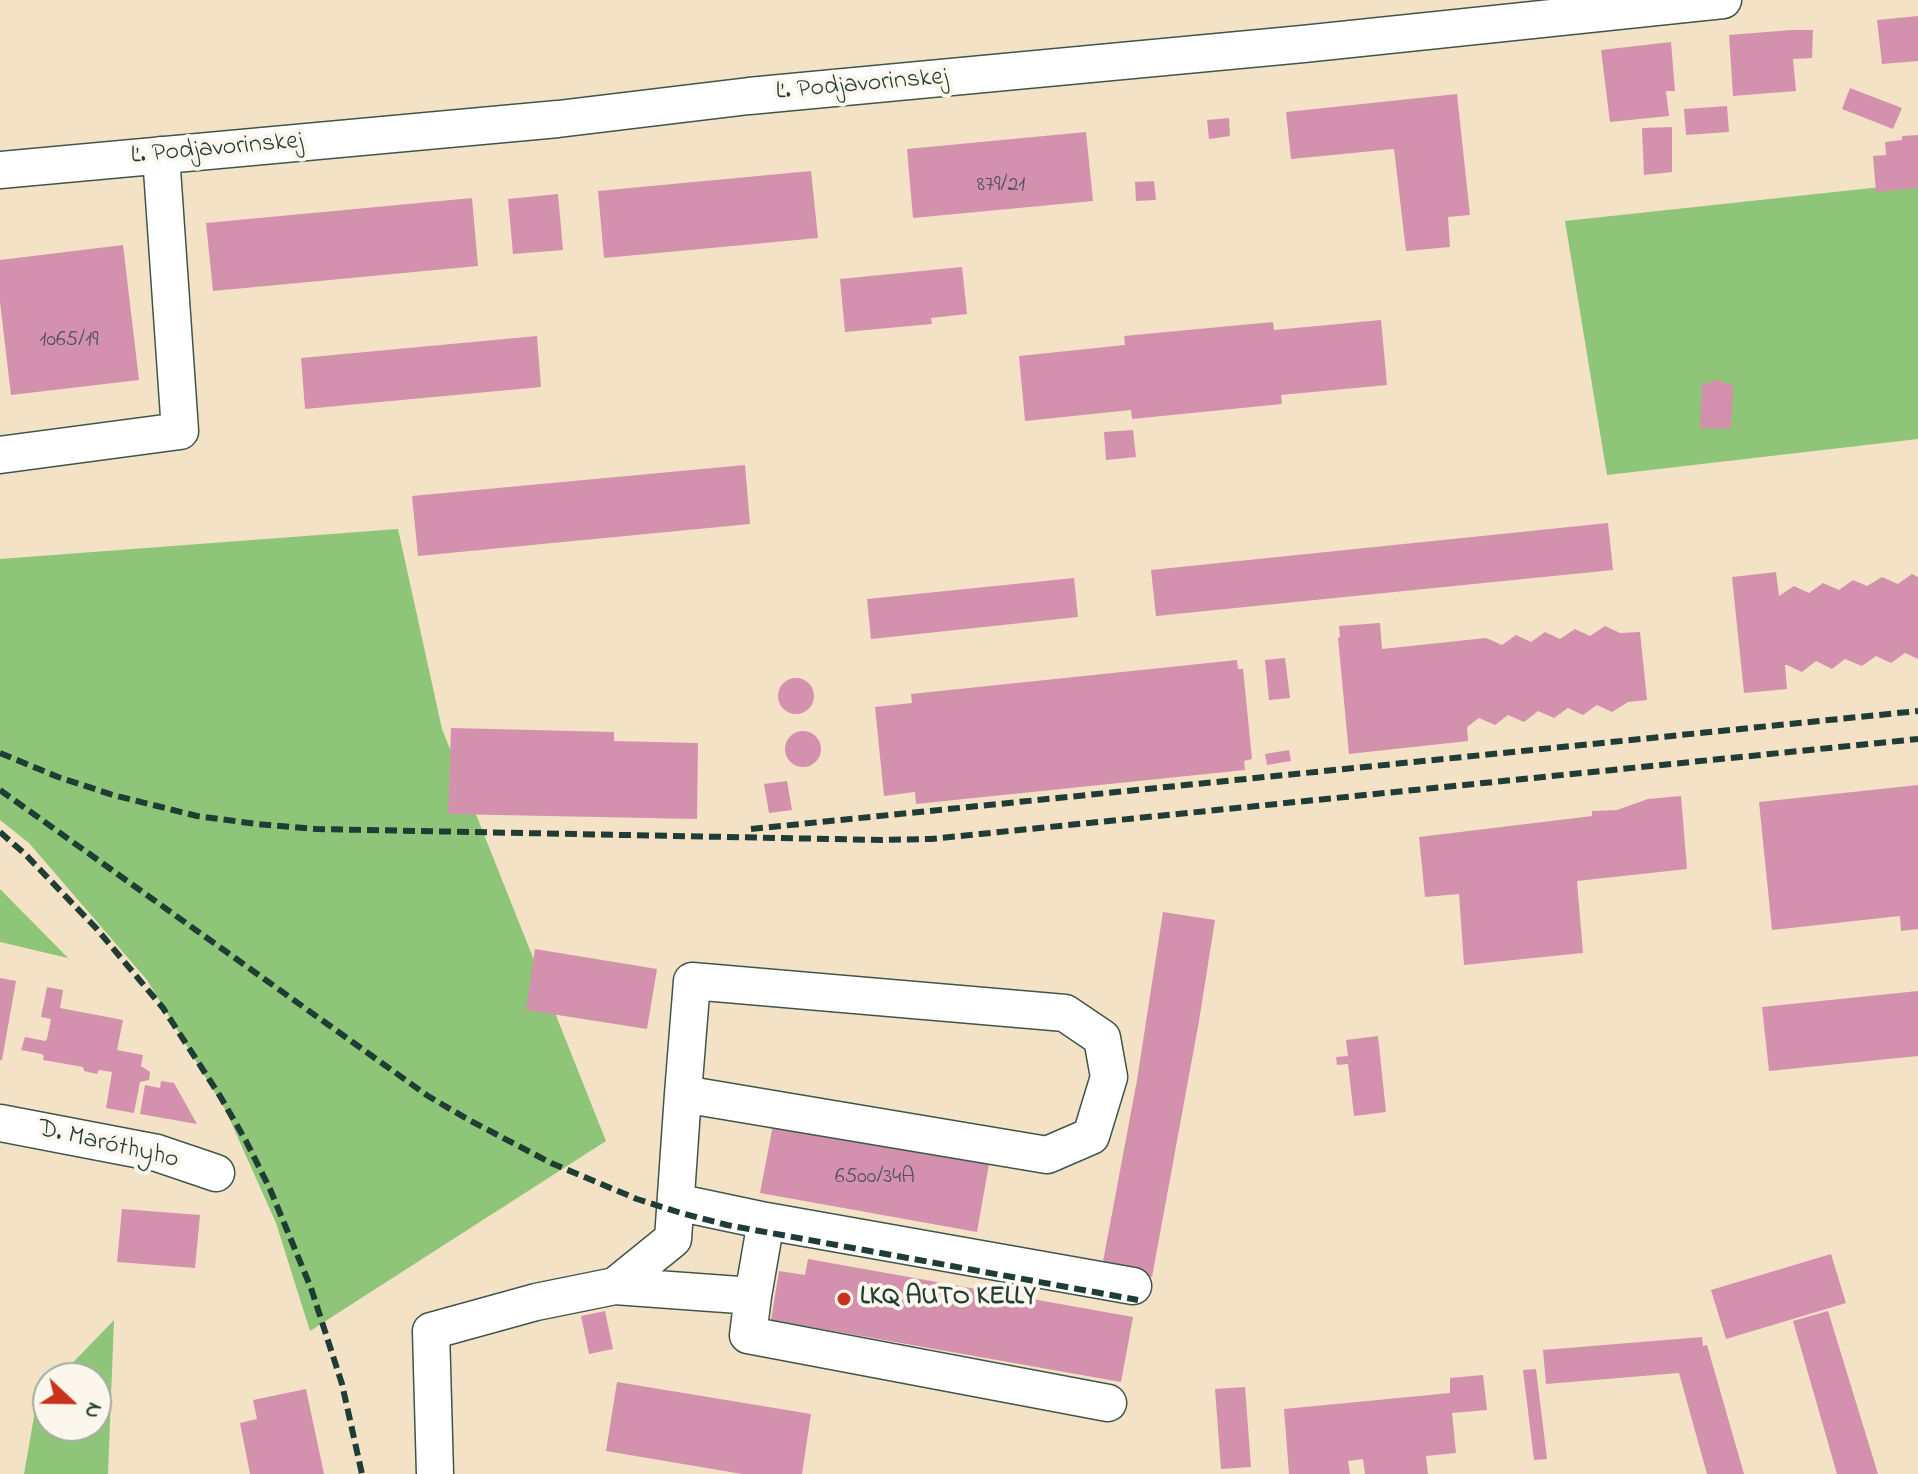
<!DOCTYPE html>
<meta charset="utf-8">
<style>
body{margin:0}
#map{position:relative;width:1918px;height:1474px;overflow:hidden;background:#f3e2c6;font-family:"Indie Flower",sans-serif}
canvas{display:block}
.north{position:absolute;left:32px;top:1362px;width:80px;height:80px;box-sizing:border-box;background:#fbf7ec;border:2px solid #a3ada2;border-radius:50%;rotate:112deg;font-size:22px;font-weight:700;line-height:32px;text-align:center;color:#1f3d34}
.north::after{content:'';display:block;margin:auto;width:28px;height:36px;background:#c8321e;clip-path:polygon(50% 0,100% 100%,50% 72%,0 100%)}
</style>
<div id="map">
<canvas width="1918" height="1474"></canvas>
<div class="north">N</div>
</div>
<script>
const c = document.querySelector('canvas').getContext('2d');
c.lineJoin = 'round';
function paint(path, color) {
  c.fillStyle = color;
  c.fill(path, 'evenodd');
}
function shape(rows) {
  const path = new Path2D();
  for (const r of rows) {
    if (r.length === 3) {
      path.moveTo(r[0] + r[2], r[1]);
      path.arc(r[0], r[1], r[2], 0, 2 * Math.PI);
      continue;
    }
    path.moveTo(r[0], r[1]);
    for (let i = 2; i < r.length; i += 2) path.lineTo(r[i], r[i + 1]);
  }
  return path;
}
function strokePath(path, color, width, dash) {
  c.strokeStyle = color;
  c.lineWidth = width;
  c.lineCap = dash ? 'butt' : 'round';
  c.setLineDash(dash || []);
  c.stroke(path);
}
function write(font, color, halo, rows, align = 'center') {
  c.font = font + ' "Indie Flower",sans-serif';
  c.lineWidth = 8;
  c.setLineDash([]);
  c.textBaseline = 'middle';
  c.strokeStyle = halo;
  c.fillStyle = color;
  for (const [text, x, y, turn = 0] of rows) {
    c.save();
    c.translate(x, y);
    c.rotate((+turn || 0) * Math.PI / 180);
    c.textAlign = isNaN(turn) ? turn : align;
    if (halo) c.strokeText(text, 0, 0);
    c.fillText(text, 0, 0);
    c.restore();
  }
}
paint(shape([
 [1918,183,1918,439,1607,475,1565,221],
 [398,529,442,729,606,1141,310,1331,276,1223,226,1111,147,980,29,843,0,820,0,559],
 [0,889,2,891,68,958,0,942],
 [114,1320,108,1474,24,1474,37,1399,48,1388,48,1426,96,1426,96,1378,58,1378]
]), '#8fc578');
paint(shape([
 [1918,16,1918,61,1882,64,1877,20],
 [1791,30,1813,30,1812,58,1793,59,1796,91,1733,96,1729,35],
 [1671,42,1675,91,1666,91,1669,116,1610,122,1601,50],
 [1850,88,1902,108,1893,129,1842,109],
 [1457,94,1470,215,1448,217,1450,247,1406,251,1394,149,1291,159,1286,112],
 [1727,106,1729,132,1686,135,1684,109],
 [1229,118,1230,136,1209,139,1207,120],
 [1672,127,1672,172,1644,175,1642,128],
 [1086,132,1093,201,913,218,907,149],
 [1918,135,1918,188,1876,192,1873,156,1886,155,1885,142,1902,140,1902,136],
 [811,171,818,238,604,258,598,191],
 [1154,181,1156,200,1136,201,1135,182],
 [558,194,563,250,513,254,508,199],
 [472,198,478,266,213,291,206,223],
 [123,245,139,380,11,395,0,302,0,260],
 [962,267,967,314,931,318,932,324,845,332,840,279],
 [1381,320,1387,385,1281,395,1282,404,1132,419,1131,410,1025,421,1019,356,1125,345,1124,336,1273,322,1274,330],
 [537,336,541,387,305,409,301,358],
 [1712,380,1722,380,1722,383,1733,384,1731,429,1700,428,1702,383,1712,383],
 [1133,430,1136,457,1106,460,1104,432],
 [745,465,750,524,418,556,412,496],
 [1608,523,1613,570,1156,616,1151,570],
 [1776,572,1779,596,1794,586,1809,593,1823,583,1839,590,1853,580,1867,586,1882,577,1898,584,1912,574,1918,577,1918,659,1905,653,1891,663,1876,656,1862,666,1845,659,1832,669,1816,661,1802,672,1787,665,1785,665,1787,689,1744,693,1732,577],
 [1074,578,1078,617,871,639,867,599],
 [1380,623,1382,649,1486,638,1502,645,1516,635,1531,642,1545,632,1560,639,1575,629,1590,636,1605,626,1620,633,1640,632,1647,700,1628,702,1612,712,1597,705,1583,715,1568,708,1554,718,1538,711,1524,722,1508,715,1495,725,1479,718,1467,727,1468,741,1349,754,1338,638,1340,637,1339,626],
 [1285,658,1290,698,1269,700,1265,660],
 [1237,660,1238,669,1243,669,1252,759,1244,761,1245,770,916,804,915,792,884,796,875,707,912,703,911,694],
 [796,696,18],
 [451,728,614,732,614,741,698,743,697,819,448,814],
 [803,749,18],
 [1289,750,1291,761,1267,765,1265,754],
 [787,781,792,810,769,813,764,784],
 [1918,785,1918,929,1901,931,1900,916,1772,930,1759,802],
 [1681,796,1687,869,1577,881,1583,953,1464,965,1459,894,1425,897,1419,837,1592,816,1592,811,1617,810,1648,799],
 [1163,912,1215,920,1199,1021,1152,1277,1102,1267,1137,1080],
 [535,949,657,969,647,1029,526,1010],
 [0,978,16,981,2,1060,0,1060],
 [47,987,63,990,60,1008,123,1020,117,1050,143,1055,141,1066,150,1072,149,1080,140,1082,134,1113,106,1108,112,1072,99,1070,97,1074,84,1071,83,1067,43,1060,44,1056,42,1054,21,1050,25,1037,45,1041,47,1039,51,1019,41,1017],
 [1918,991,1918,1056,1769,1071,1762,1007],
 [1378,1036,1386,1112,1354,1116,1348,1064,1337,1065,1336,1057,1348,1056,1346,1040],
 [161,1081,174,1083,197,1124,140,1114,145,1085,160,1088],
 [773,1125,989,1164,977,1232,760,1193],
 [122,1209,200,1215,195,1268,117,1262],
 [1831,1254,1846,1303,1726,1339,1711,1290],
 [808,1259,1133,1317,1121,1382,771,1320,779,1271,805,1275],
 [605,1311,613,1349,589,1354,581,1316],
 [1828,1311,1878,1474,1837,1474,1793,1321],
 [1702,1337,1703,1346,1707,1345,1744,1474,1707,1474,1679,1373,1546,1384,1543,1350],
 [1536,1369,1547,1459,1534,1460,1523,1370],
 [1483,1375,1487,1410,1452,1413,1456,1453,1426,1456,1428,1474,1365,1474,1363,1459,1348,1461,1350,1474,1289,1474,1284,1409,1450,1393,1450,1378],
 [617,1382,811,1414,802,1474,742,1474,606,1451],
 [1245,1387,1251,1467,1221,1469,1215,1389],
 [306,1389,324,1474,250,1474,240,1423,257,1419,253,1400]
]), '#d491ae');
const minor = shape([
 [0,170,558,119,749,96,1303,44,1723,0],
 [0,455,180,431,161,155],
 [0,1123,157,1153,216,1173],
 [676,1202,766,1221],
 [615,1286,673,1239,683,1094,692,981,1065,1013,1102,1038,1109,1077,1091,1136,1047,1155,683,1094],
 [753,1296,766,1221,1133,1286],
 [435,1474,431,1331,536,1302,615,1286,753,1296,748,1335,1108,1403]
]);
strokePath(minor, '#3f564a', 39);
strokePath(minor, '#fff', 36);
strokePath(shape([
 [0,753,58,777,113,795,197,816,257,824,316,829,882,840,931,839,980,834,1918,739],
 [0,790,428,1096,469,1120,551,1163,637,1199,681,1213,727,1225,1138,1300],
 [751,829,1918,711],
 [0,832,25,854,96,928,163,1008,220,1096,246,1141,270,1189,311,1288,342,1384,362,1474]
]), '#1f3d34', 6, [12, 6]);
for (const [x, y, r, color] of [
 [844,1299,8,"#c8321e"]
]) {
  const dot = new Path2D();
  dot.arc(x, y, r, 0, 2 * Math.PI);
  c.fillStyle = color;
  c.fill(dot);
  strokePath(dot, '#fbf7ec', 3);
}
write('22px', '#4c5252', null, [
 ["879/21",1001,186],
 ["1065/19",69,341],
 ["6500/34A",875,1178]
]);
write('26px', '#1f3d34', '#fbf7ec', [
 ["Ľ. Podjavorinskej",862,86,-5],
 ["Ľ. Podjavorinskej",217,150,-5],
 ["D. Maróthyho",108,1146,13]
]);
write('bold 26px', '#1f3d34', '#fbf7ec', [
 ["LKQ AUTO KELLY",860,1299]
], 'left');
</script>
